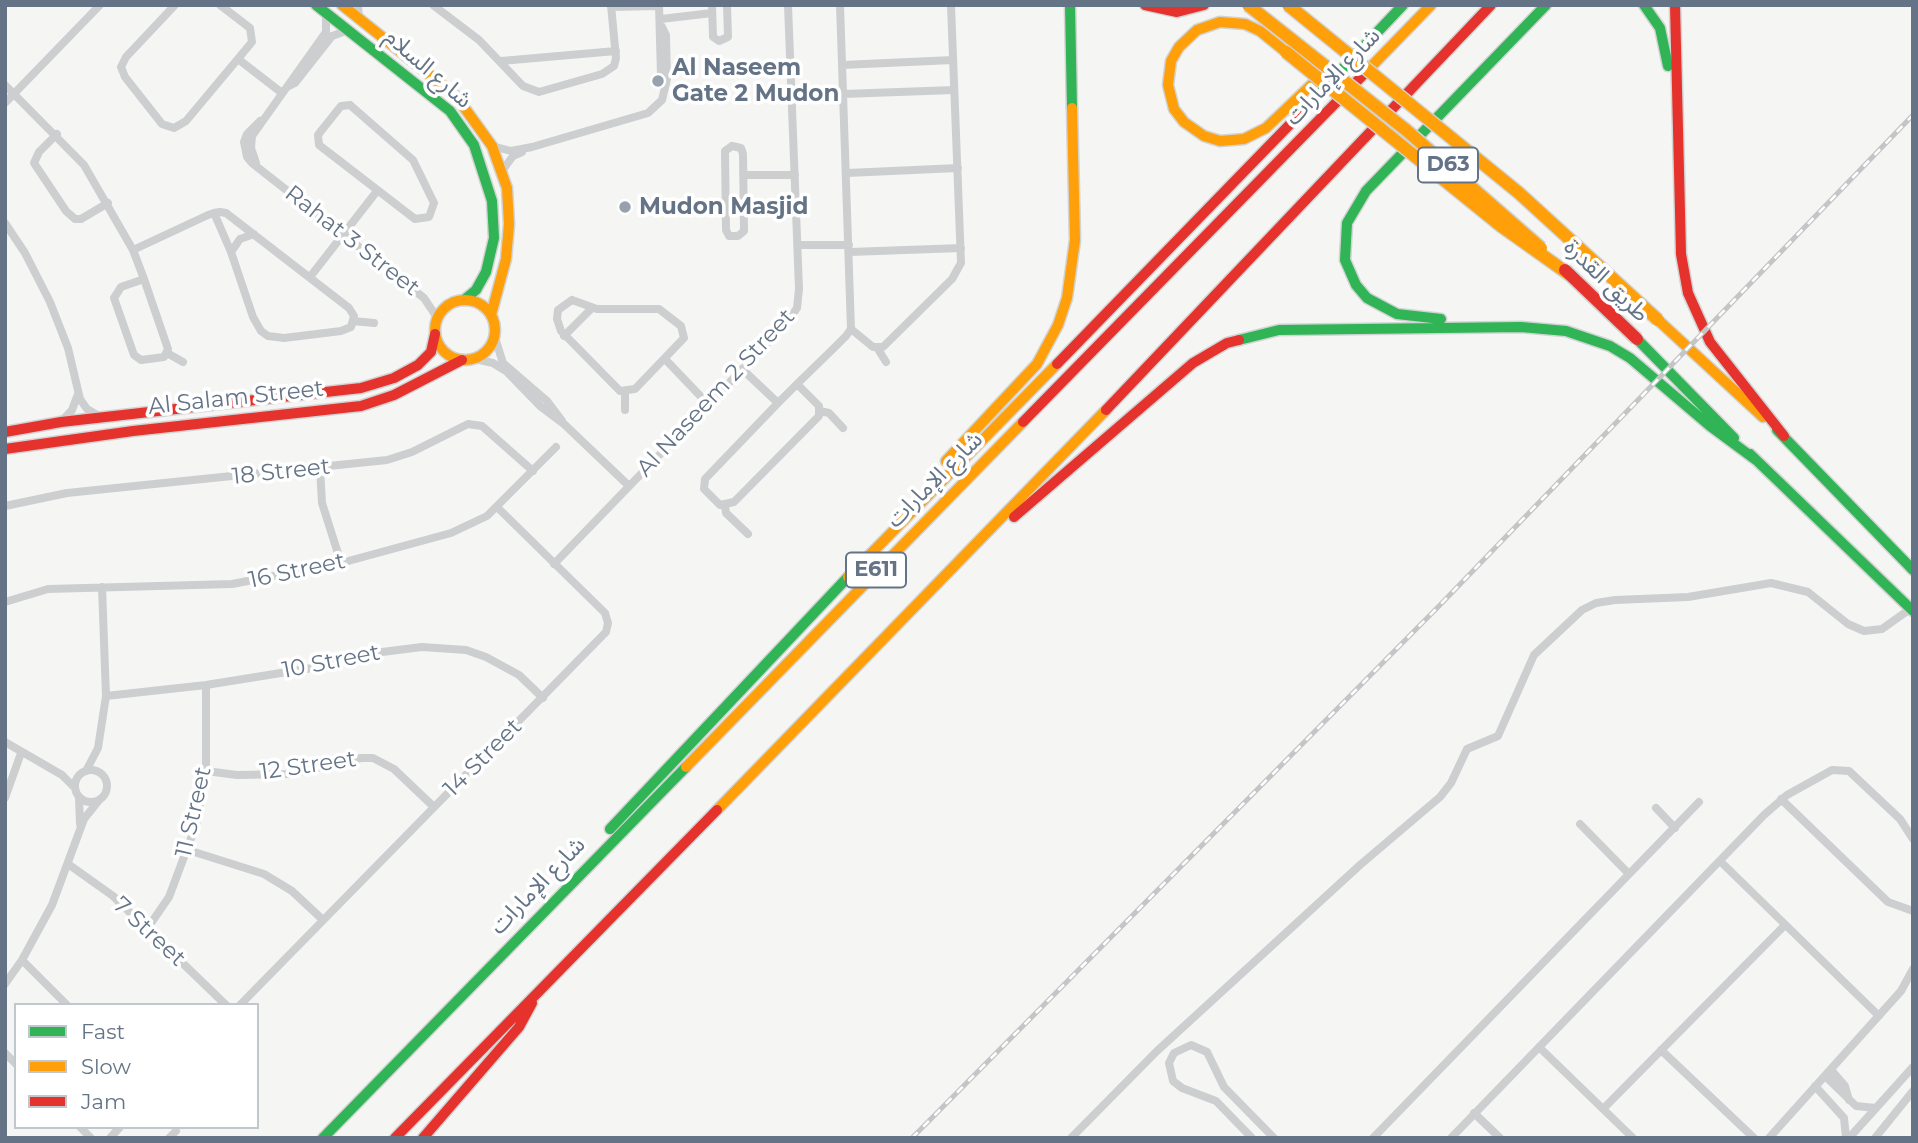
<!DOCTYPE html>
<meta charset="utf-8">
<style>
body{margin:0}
#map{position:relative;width:1918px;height:1143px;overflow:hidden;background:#f5f6f4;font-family:Montserrat,sans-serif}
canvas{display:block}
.frame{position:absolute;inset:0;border:7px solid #647486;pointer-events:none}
.legend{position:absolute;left:14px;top:1003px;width:245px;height:126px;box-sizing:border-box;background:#fff;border:2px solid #c1c7cf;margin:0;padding:9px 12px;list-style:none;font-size:21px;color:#647486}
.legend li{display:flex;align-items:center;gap:14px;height:35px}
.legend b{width:35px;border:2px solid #c1c7cf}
</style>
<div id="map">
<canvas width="1918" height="1143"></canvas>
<div class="frame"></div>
<ul class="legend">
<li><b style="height:9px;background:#30b455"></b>Fast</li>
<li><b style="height:9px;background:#ff9f0a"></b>Slow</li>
<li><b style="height:9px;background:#e5322d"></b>Jam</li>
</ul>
</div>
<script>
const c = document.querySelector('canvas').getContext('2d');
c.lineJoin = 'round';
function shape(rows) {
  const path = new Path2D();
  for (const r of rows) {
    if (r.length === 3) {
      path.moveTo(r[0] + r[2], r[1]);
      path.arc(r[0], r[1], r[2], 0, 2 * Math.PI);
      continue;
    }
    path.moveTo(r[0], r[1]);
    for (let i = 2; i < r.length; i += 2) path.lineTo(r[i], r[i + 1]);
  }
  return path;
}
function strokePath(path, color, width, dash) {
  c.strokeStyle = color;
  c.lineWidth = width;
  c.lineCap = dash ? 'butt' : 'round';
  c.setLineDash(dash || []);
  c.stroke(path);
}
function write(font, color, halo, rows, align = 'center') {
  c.font = font + ' Montserrat,"Noto Sans Arabic",sans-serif';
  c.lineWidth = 7;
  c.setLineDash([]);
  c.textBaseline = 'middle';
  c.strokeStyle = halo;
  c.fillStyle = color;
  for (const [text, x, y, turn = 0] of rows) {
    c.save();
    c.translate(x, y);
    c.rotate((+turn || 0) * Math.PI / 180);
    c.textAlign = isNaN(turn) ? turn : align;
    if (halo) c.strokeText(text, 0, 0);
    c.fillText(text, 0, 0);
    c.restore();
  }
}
const fast = shape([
 [316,5,450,111,474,145,492,201,494,238,486,272,476,290,464,300],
 [1070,5,1072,108],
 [1644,5,1660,28,1668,66],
 [1298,116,1403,5],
 [1441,319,1397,314,1367,298,1356,285,1345,260,1347,223,1366,191,1546,5],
 [1637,339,1734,438],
 [1239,340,1279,330,1521,327,1566,331,1610,346,1630,358,1710,426,1756,460],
 [1777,430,1913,570],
 [1750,454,1913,611],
 [610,829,848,577],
 [323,1138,686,767]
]);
const slow = shape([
 [342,5,456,96,492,146,507,188,509,224,506,259,491,315],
 [1286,52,1260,31,1245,24,1220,22,1197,30,1179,47,1171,61,1168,85,1174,109,1184,122,1204,136,1220,141,1244,139,1266,128,1327,70],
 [1365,73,1431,5],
 [465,330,30],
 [1658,320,1763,417],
 [946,461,1037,364,1058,325,1067,298,1075,240,1072,108],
 [848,577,1057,364],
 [686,767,1023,422],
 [717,810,1106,410]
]);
const jam = shape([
 [1145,5,1177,12,1204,5],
 [1675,5,1681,254,1688,293,1710,342,1784,436],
 [1057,364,1298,116],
 [1106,410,1491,5],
 [1023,422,1365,73],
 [5,432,61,422,361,388,394,378,418,365,431,352,435,334],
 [5,449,133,431,361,406,394,395,462,360],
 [1014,517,1193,363,1227,343,1239,340],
 [395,1138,717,810],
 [423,1138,519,1027,532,1003]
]);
strokePath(fast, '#d2d4d4', 13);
strokePath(slow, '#d2d4d4', 13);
strokePath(jam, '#d2d4d4', 13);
strokePath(shape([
 [175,5,126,57,121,67,125,77,162,124,174,128,186,121,252,42,250,28,220,5],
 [358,5,359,19],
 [433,5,479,40,523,86,539,92,602,74,614,66,616,58,611,5],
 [659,5,661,76,665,84],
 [712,5,713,37,719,41,728,37,727,5],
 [611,7,659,6],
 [661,19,712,13],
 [238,59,282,93],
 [501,61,616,51],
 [842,65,953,60],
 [5,85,84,165,133,250,144,279,168,349,164,357,141,360,134,355,114,298,121,287,144,279],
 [287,87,295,83,332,36,349,30],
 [843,94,954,90],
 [5,103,100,5],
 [350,105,413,160,434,203,429,217,415,219,319,145,318,135,321,131,341,106,350,105],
 [260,121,247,134,244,142,247,157,252,163,424,298,438,319],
 [57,134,39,152,34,163,66,211,75,219,81,219,108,203],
 [492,146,511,151,532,147,648,113,662,100,667,79,666,35,662,27],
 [732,146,741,148,743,154,744,231,738,236,729,236,726,230,725,151,732,146],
 [256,163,251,148,252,136,326,32,326,13],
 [502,171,513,156,522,152],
 [847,173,958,168],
 [743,175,795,175],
 [5,223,25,253,50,302,68,348,80,399,87,409,102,418],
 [798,245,849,245],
 [133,250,208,215,214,213,220,212,226,213,349,308,354,316,351,327,341,331,284,338,268,336,261,331,253,317,231,252,214,213],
 [231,252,240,239,254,234],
 [850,252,961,248],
 [310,277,377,191],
 [572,300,597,309,659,309,681,326,684,338,635,389,620,391,561,331,557,319,558,310,572,300],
 [353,321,374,323],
 [851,329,873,347,883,347,952,279,961,263,951,5],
 [564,336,592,308],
 [495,338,503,363,547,401,562,421],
 [878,349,886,362],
 [167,353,183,362],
 [475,359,493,363,506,371,540,406,564,424,629,486],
 [665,359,707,403],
 [742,369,778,403],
 [797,384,819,406,819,416,734,502,720,505,704,489,705,479,778,403,797,384,834,348,846,336,851,329,840,5],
 [625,393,625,410],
 [820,411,829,413,843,428],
 [61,422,72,410,78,394],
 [320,468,322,503,341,563],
 [5,506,67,493,387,460,412,452,468,424,482,426,533,471],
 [725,506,726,513,748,534],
 [554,564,785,325,797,308,799,289,788,5],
 [5,602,48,589,232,584,341,563,451,533,487,516,556,447],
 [106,696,206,685,312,668,374,653,422,647,466,650,486,657,519,675,543,698],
 [5,742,62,775,75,788],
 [91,786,16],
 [86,771,98,748,106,696,102,587],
 [206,771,237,775,290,774,361,758,373,758,394,769,434,807],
 [79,797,80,824],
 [5,798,21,753],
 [1781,799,1888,902,1913,911],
 [1656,808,1675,828],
 [1580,824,1629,874],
 [188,850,264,874,292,891,323,920],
 [1720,861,1879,1016],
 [68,864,113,896,226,1005],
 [147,929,169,897,196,825,206,771,206,685],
 [22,960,67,1005],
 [5,984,22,960,52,905,84,819,100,799],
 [240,1005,606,632,608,623,605,613,497,507],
 [1539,1047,1633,1138],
 [1661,1050,1754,1138],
 [5,1053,16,1064],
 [1831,1070,1845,1086,1849,1100],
 [1825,1076,1856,1106,1876,1108],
 [1815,1086,1844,1118,1846,1138],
 [1603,1109,1785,925],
 [1474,1113,1500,1138],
 [80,1127,91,1138],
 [110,1138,120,1127],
 [169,1138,176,1131],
 [1071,1138,1157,1051,1360,865,1440,797,1451,783,1467,749,1498,736,1534,655,1582,610,1596,603,1615,600,1688,597,1771,583,1808,592,1848,624,1864,631,1882,629,1910,609],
 [1252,1138,1216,1101,1182,1088,1173,1081,1169,1063,1174,1053,1191,1045,1207,1052,1224,1087,1274,1138],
 [1373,1138,1699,802],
 [1451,1138,1764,815,1787,795,1832,770,1849,771,1900,819,1913,839],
 [1769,1138,1901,991,1913,969],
 [1849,1138,1913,1067],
 [1875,1138,1913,1091]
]), '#cdcecf', 8);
strokePath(fast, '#30b455', 10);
strokePath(slow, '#ff9f0a', 10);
strokePath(jam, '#e5322d', 10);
const rail = shape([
 [912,1138,1440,605,1913,115]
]);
strokePath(rail, '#c4c5c6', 5);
strokePath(rail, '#fff', 2.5, [8]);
const slowBridge = shape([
 [1248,5,1406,130,1541,248],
 [1288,5,1519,193,1658,320],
 [1286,52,1501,226,1570,275]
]);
const jamBridge = shape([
 [1565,270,1637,339]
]);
strokePath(slowBridge, '#d0d2d2', 15, []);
strokePath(jamBridge, '#d0d2d2', 15, []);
strokePath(slowBridge, '#ff9f0a', 12);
strokePath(jamBridge, '#e5322d', 12);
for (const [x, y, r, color] of [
 [658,81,7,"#97a2ac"],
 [625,207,7,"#97a2ac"]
]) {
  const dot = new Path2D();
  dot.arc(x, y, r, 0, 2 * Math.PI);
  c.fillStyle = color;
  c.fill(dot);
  strokePath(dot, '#fff', 2.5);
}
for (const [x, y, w] of [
 [1448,165,60],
 [876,570,60]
]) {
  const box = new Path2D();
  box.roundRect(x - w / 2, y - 17.5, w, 35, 5);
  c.fillStyle = '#fff';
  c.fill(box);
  strokePath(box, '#647486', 2);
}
write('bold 21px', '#647486', null, [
 ["D63",1448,165],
 ["E611",876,570]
]);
write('bold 23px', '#647486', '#fff', [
 ["Al Naseem",672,68],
 ["Gate 2 Mudon",672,94],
 ["Mudon Masjid",639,207]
], 'left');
write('23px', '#647486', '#fff', [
 ["شارع السلام",428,69,41],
 ["شارع الإمارات",1333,77,-46],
 ["Rahat 3 Street",352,241,38],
 ["طريق القدرة",1606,281,44],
 ["Al Naseem 2 Street",716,393,-47],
 ["Al Salam Street",236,398,-6],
 ["18 Street",281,472,-6],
 ["شارع الإمارات",935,480,-45],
 ["16 Street",297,571,-12],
 ["10 Street",331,662,-11],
 ["14 Street",483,758,-45],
 ["12 Street",308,766,-8],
 ["11 Street",194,812,-77],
 ["شارع الإمارات",538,886,-46],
 ["7 Street",149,932,43]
]);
</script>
